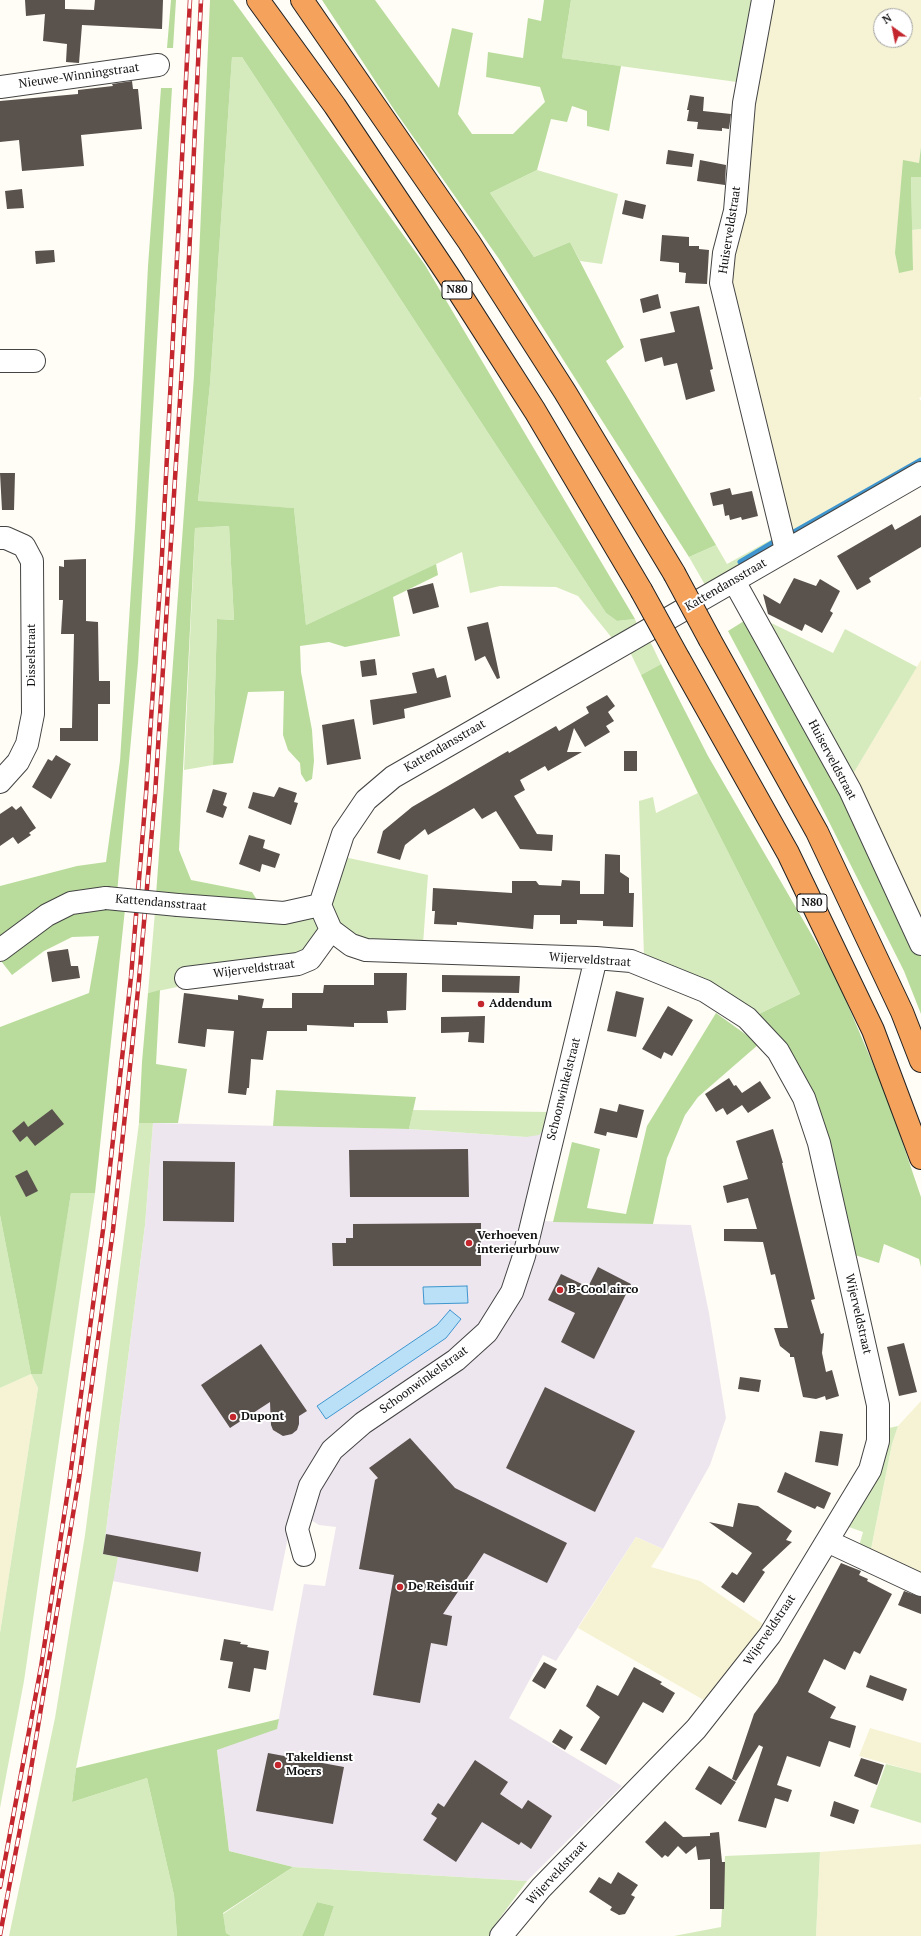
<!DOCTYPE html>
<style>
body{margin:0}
#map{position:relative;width:921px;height:1936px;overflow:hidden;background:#fffdf5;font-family:"PT Serif",serif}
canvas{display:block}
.north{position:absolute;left:873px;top:8px;width:40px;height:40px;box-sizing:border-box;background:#fff;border:1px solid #a0a0a0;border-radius:50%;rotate:327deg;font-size:11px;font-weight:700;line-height:16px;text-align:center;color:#111}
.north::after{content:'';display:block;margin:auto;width:14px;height:18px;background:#c4262e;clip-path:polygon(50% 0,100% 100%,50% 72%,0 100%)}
</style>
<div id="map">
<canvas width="921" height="1936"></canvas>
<div class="north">N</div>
</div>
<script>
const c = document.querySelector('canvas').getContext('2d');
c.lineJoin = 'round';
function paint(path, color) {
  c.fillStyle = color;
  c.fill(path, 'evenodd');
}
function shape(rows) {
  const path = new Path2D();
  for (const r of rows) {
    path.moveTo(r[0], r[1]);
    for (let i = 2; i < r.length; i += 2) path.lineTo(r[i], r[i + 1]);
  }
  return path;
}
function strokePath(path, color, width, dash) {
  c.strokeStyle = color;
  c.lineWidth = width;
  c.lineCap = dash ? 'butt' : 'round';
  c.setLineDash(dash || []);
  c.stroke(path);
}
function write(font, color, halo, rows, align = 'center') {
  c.font = font + ' "PT Serif",serif';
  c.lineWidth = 4;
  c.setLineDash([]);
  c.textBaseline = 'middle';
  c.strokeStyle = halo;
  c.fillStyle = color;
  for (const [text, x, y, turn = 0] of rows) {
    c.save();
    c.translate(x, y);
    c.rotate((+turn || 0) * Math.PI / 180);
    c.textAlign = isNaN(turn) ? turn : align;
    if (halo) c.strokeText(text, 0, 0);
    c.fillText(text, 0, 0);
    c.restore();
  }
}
paint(shape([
 [153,1123,409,1129,526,1137,547,1125,507,1280,474,1334,407,1385,295,1503,273,1611,112,1581,118,1557,103,1554,145,1225],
 [542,1221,691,1225,709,1313,726,1418,710,1465,663,1549,636,1537,556,1661,543,1655,509,1718,622,1786,527,1881,293,1867,229,1851,217,1749,277,1728,304,1584,325,1586,336,1527,319,1525,309,1519,323,1483,338,1458,363,1434,487,1344,506,1324,519,1296]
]), '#eee6ef');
paint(shape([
 [768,0,921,0,921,147,919,163,903,161,913,270,912,230,921,229,921,397,919,398,921,401,921,464,791,539,727,287],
 [881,16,905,16,905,40,881,40],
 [921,660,921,924,850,779],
 [31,1374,38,1388,0,1633,0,1388],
 [921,1401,921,1576,870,1554,892,1444,898,1426],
 [636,1537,663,1549,651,1567,700,1581,766,1626,709,1703,578,1628],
 [870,1728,921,1743,921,1773,859,1756],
 [921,1844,921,1936,816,1936,820,1852]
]), '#f6f3d4');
paint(shape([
 [571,0,759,0,744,83,562,58],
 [232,57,242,57,606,613,617,621,635,619,638,627,612,638,578,596,556,587,500,586,470,593,462,552,306,625,294,508,198,502,210,384],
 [537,170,618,194,602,264,580,261,570,242,534,257,490,193],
 [911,176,921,177,921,229,912,230],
 [229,526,234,620,217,619,213,765,184,770,195,528],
 [776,537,778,547,708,590,689,557,716,545,727,564],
 [767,621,833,653,845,629,917,667,850,779],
 [649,639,661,664,641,675,629,650],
 [698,793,800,994,759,1014,719,987,682,969,644,957,639,801,653,797,656,813],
 [344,857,428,875,423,944,368,943,339,927,332,907,333,891],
 [155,912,313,913,324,930,303,956,181,971,177,987,148,993],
 [413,1110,549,1112,547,1125,539,1135,526,1137,409,1129],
 [139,1123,153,1123,145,1225,103,1554,118,1557,76,1768,72,1802,147,1778,174,1895,177,1936,9,1936,55,1718,85,1535],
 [71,1193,95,1193,24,1681,0,1808,0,1633,38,1388,31,1374,0,1388,0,1215,31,1374,41,1374],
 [898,1426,892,1444,870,1554,858,1550,863,1532,846,1526,889,1428],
 [886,1764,921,1773,921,1823,870,1807],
 [820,1852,816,1936,674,1936,721,1927,725,1856],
 [293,1867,527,1881,494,1926,489,1936,324,1936,334,1906,317,1902,302,1936,231,1936,226,1933,223,1914]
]), '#d5ebbd');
paint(shape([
 [171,0,176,0,173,48,167,48],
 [210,0,233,0,425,265,635,619,617,621,606,613,242,57,232,57,210,384,198,501,294,508,306,625,436,564,438,575,393,597,400,636,345,647,329,642,300,646,301,672,312,730,314,761,312,779,306,782,301,774,300,763,288,750,283,735,284,691,248,692,233,763,213,765,217,619,234,620,229,526,195,528,179,850,191,880,252,892,257,900,156,895,194,376],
 [322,0,375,0,439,88,452,28,473,33,458,114,472,134,513,134,545,102,540,87,486,77,488,52,523,58,528,18,541,21,544,0,571,0,562,58,621,66,609,131,587,126,587,111,572,106,567,122,551,119,537,170,490,193,534,257,570,242,624,347,606,361,716,545,689,557,499,259,395,111],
 [161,88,172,88,138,663,117,893,0,938,0,886,77,866,106,862,120,761,135,527,148,266],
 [921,147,921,177,911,177,913,270,899,273,895,253,903,160,919,163],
 [744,621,842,790,921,954,921,1014,904,971,817,798,728,631],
 [661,664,708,756,835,975,887,1097,921,1197,921,1267,919,1259,884,1244,879,1263,852,1254,780,1042,759,1014,800,994,698,793,641,675],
 [85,909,125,909,95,1193,71,1193,42,1374,31,1374,0,1215,0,1027,89,993,99,936,72,937,44,951,12,975,1,961,64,915],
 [160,990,156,1064,187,1069,178,1123,139,1123,142,1062,148,993],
 [716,1013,759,1044,698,1097,685,1115,667,1158,653,1224,553,1222,572,1142,600,1149,587,1208,626,1214,647,1126],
 [276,1090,416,1097,409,1129,273,1126],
 [279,1719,277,1729,217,1750,229,1851,293,1867,223,1913,226,1933,231,1936,177,1936,174,1895,147,1778,72,1802,76,1768],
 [317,1902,334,1906,324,1936,302,1936]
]), '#b9dc9c');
const water = shape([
 [467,1286,468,1303,424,1304,423,1287,467,1286],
 [450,1310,461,1319,446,1338,326,1419,317,1406,437,1325,450,1310]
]);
paint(water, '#b9e0f7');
strokePath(water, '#3f96cf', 1);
strokePath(shape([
 [792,533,921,460],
 [740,562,777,540]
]), '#3f96cf', 5);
paint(shape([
 [25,0,65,0,65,9,94,10,95,0,163,0,162,29,82,25,79,63,66,62,67,44,43,41,45,14,26,16],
 [132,81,133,89,138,89,142,129,81,135,84,166,22,171,19,140,0,142,0,101,78,94,78,90,113,86,112,84],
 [690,95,704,97,703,111,731,114,729,129,722,128,722,131,697,129,698,122,687,121,689,110,687,110],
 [668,150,694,154,692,167,666,164],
 [700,160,726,165,725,185,697,181],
 [22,189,24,208,7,209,5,191],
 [625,200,646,205,643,219,622,214],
 [662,235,689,237,689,246,699,246,699,249,709,250,707,284,685,283,686,273,679,272,679,263,660,261],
 [54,250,55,262,36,264,35,251],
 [658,294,661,308,643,313,640,299],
 [699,306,713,369,710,370,715,391,686,400,677,363,664,366,662,357,645,362,640,339,675,332,670,312],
 [0,473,15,473,14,510,2,510],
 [730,488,732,495,752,491,758,516,742,520,741,517,730,520,729,515,725,516,723,504,713,506,710,493],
 [921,515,921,547,869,578,871,582,857,590,837,556,892,524,895,530],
 [86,559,86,621,98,622,99,681,110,681,110,704,98,704,98,741,60,741,60,728,72,728,74,634,61,634,63,600,59,600,59,566,64,567,64,560],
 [794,578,816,586,820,579,840,591,830,611,833,613,822,633,805,624,802,631,768,614,763,594,780,604],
 [433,583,439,607,413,614,407,590],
 [488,622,500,678,497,679,485,656,475,661,467,627],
 [375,659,377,675,362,677,360,661],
 [434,668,437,678,446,675,451,697,404,709,405,718,373,725,370,700,417,693,412,673],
 [607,695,615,706,608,712,614,721,606,726,610,732,585,747,574,728,567,752,582,752,548,771,545,766,520,780,525,790,514,796,537,834,553,835,552,851,520,849,496,811,482,819,474,808,428,835,425,829,405,845,400,860,377,853,383,831,412,807,508,751,509,753,556,726,559,731,589,713,586,707],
 [354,719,361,759,327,765,322,725],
 [624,751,637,751,637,771,624,771],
 [56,755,71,764,51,799,32,787,48,759,52,761],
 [279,787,297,793,294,802,298,803,291,825,248,808,253,792,274,797],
 [213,789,227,793,223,805,227,807,223,818,206,812],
 [12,806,16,810,21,806,36,828,29,833,31,835,18,844,13,837,0,846,0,814],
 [249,835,265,840,263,848,280,854,275,868,262,864,260,872,239,864],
 [605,854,620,855,620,872,629,878,629,893,634,893,633,927,603,926,603,921,577,920,577,924,560,924,560,915,534,915,533,929,457,922,457,925,434,924,435,911,432,911,433,888,512,893,512,881,536,881,539,885,561,886,562,880,580,881,580,894,604,894],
 [68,949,71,966,78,966,80,978,52,982,47,952],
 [374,973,407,973,406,1010,387,1011,388,1023,354,1023,354,1027,307,1025,307,1031,267,1031,263,1060,251,1059,249,1088,247,1088,246,1095,228,1093,234,1031,207,1029,205,1047,178,1043,184,993,238,1000,238,995,264,999,262,1008,292,1008,292,993,323,993,324,985,374,985],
 [442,975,520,976,519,993,442,992],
 [616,991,644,998,636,1037,607,1031],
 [668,1006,693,1020,672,1056,664,1052,661,1059,642,1049],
 [485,1016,484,1043,468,1042,469,1032,441,1033,441,1017],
 [729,1078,734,1086,736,1085,742,1093,760,1081,771,1098,748,1113,742,1105,727,1115,723,1108,716,1112,705,1094],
 [619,1104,644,1110,637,1138,607,1132,606,1136,594,1133,600,1108,617,1112],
 [52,1109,64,1124,35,1146,27,1136,20,1142,12,1131,24,1121,28,1127],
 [773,1129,783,1163,782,1163,815,1299,811,1300,821,1334,824,1333,822,1353,826,1372,832,1370,839,1396,826,1400,825,1396,816,1399,803,1397,794,1357,790,1357,790,1354,780,1346,774,1328,788,1328,775,1274,771,1275,763,1242,724,1241,724,1229,757,1229,748,1198,727,1203,723,1186,748,1179,736,1141],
 [468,1149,469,1197,350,1197,349,1150],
 [163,1161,235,1162,234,1222,163,1221],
 [27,1170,38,1191,26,1197,15,1176],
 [481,1223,481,1266,333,1266,332,1243,346,1243,346,1238,353,1238,353,1224],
 [598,1267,631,1284,594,1359,561,1342,575,1313,548,1300,561,1274,588,1287],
 [904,1343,917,1392,899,1396,887,1347],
 [261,1344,307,1411,299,1416,299,1424,297,1430,292,1434,283,1436,273,1430,271,1425,270,1402,230,1428,201,1385],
 [740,1377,761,1380,759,1392,738,1389],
 [545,1387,635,1431,595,1512,506,1468],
 [820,1431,843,1434,838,1466,815,1462],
 [410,1438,455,1488,567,1543,547,1583,484,1553,443,1614,452,1616,447,1646,431,1643,420,1703,373,1695,394,1575,359,1569,375,1480,378,1478,369,1468],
 [785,1472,831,1493,824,1509,817,1506,815,1509,777,1492],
 [738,1503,758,1506,792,1531,786,1540,792,1542,762,1570,765,1572,744,1603,721,1587,732,1572,737,1575,752,1553,709,1522,733,1527],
 [106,1534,201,1552,198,1572,103,1554],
 [841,1563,861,1571,859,1575,868,1579,867,1581,892,1594,860,1654,854,1651,845,1670,824,1659,808,1692,836,1707,830,1718,856,1726,850,1748,829,1741,820,1767,787,1756,777,1785,792,1790,788,1802,775,1798,766,1828,738,1821,763,1747,759,1745,736,1781,732,1779,754,1714,777,1683],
 [904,1591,921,1597,921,1614,898,1605],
 [224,1639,241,1642,240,1644,248,1645,247,1647,269,1651,266,1670,254,1668,250,1692,228,1688,233,1662,220,1660],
 [544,1662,557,1669,545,1689,532,1681],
 [634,1667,662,1682,660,1684,675,1693,663,1713,643,1702,606,1765,580,1750,600,1717,586,1706,597,1685,618,1696],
 [870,1675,907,1689,903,1701,866,1687],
 [560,1729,573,1737,565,1750,552,1742],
 [268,1753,344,1767,333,1824,256,1811],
 [861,1758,884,1765,877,1785,854,1776],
 [475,1760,508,1782,500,1794,522,1809,528,1800,552,1816,531,1849,521,1842,519,1845,482,1822,456,1862,423,1840,437,1818,431,1814,438,1803,444,1807],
 [709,1766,736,1782,721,1805,695,1789],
 [834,1801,859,1810,854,1824,830,1816],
 [665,1821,683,1837,710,1836,710,1833,719,1832,722,1862,725,1862,724,1909,710,1909,710,1859,698,1860,696,1846,686,1854,678,1846,668,1857,665,1855,662,1858,645,1842],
 [618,1872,638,1885,631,1895,635,1897,625,1914,619,1915,610,1910,612,1907,589,1892,599,1877,611,1884]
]), '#5a524d');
const minor = shape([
 [763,0,744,103,735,211,724,253,721,283,786,550],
 [0,87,158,65],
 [0,361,34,361],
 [0,538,6,538,24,546,32,561,33,714,27,744,18,762,0,782],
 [734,581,850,790,921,944],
 [178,905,284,913,320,905,343,834,366,800,393,777,921,473],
 [320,905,331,930,351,945,366,950,596,958,631,961,705,991,747,1018,778,1051,804,1098,819,1143,878,1405,878,1441,870,1470,770,1635,696,1729,541,1888,501,1936],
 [0,950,47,915,71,903,106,898],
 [186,978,298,964,310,959,331,930],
 [827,1541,921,1585],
 [304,1555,297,1529,310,1486,332,1450,363,1423,456,1360,487,1332,512,1292,524,1256,596,958]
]);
const highway = shape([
 [258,0,335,106,448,275,535,411,641,590],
 [302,0,469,242,565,392,674,573],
 [710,640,817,832,902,1012,921,1061],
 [679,659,788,853,873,1030,921,1158]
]);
strokePath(minor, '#444', 24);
strokePath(highway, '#222', 24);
strokePath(minor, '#fff', 22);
strokePath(highway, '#f5a25d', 22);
const rail = shape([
 [0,1887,41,1667,70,1477,103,1230,131,977,146,794,162,555,190,0],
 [0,1935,28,1787,79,1478,113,1230,139,980,155,795,189,257,201,0]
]);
strokePath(rail, '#c4262e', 4.5);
strokePath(rail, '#fff', 3, [9]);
const minorBridge = shape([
 [106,898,178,905]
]);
const highwayBridge = shape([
 [674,573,710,640],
 [641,590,679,659]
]);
strokePath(minorBridge, '#444', 24, []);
strokePath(highwayBridge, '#222', 24, []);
strokePath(minorBridge, '#fff', 22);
strokePath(highwayBridge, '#f5a25d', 22);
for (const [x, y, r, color] of [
 [481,1004,4,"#c4262e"],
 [469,1243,4,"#c4262e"],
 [560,1290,4,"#c4262e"],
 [233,1417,4,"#c4262e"],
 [400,1587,4,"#c4262e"],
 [278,1765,4,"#c4262e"]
]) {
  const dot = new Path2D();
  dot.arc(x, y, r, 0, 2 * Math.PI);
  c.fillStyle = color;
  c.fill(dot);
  strokePath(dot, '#fff', 1.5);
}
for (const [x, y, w] of [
 [457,290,30],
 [812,903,30]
]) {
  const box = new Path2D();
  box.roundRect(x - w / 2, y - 9, w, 18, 3);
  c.fillStyle = '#fff';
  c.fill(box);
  strokePath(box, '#111', 1);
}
write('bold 11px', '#111', null, [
 ["N80",457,290],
 ["N80",812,903]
]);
write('12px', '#111', '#fff', [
 ["Nieuwe-Winningstraat",79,76,-8],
 ["Huiserveldstraat",730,230,-81],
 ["Kattendansstraat",726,585,-30],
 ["Disselstraat",32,655,-90],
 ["Kattendansstraat",445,746,-30],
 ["Huiserveldstraat",832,760,62],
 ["Kattendansstraat",161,903,5],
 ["Wijerveldstraat",590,960,4],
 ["Wijerveldstraat",254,969,-7],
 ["Schoonwinkelstraat",564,1089,-76],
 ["Wijerveldstraat",858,1314,77],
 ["Schoonwinkelstraat",424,1380,-36],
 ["Wijerveldstraat",770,1630,-56],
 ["Wijerveldstraat",557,1873,-47]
]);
write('bold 12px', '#111', '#fff', [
 ["Addendum",489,1004],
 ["Verhoeven",477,1236],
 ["interieurbouw",477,1250],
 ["B-Cool airco",568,1290],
 ["Dupont",241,1417],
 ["De Reisduif",408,1587],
 ["Takeldienst",286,1758],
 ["Moers",286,1772]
], 'left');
</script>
